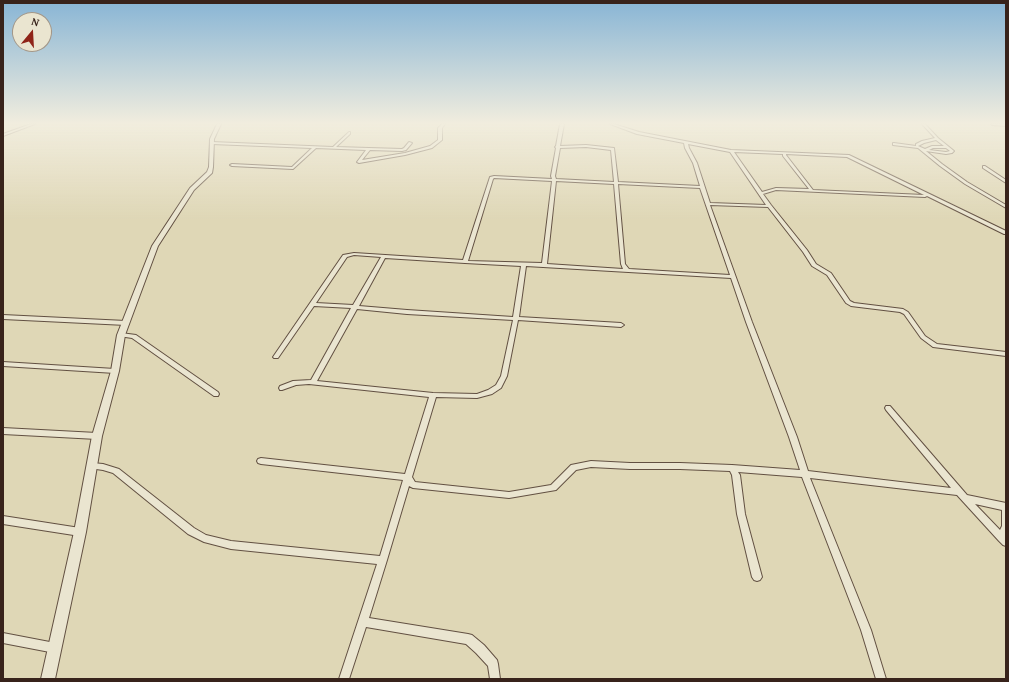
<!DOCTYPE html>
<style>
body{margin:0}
#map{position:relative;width:1009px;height:682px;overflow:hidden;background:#dfd7b6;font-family:"Gentium Book Plus",serif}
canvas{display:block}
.frame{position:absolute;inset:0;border:4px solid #38231b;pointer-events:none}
.north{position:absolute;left:12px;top:12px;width:40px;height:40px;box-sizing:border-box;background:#eae5d0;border:1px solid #a39788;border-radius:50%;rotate:18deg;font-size:11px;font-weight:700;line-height:16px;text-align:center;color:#38231b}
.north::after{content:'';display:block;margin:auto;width:14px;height:18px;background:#8f2418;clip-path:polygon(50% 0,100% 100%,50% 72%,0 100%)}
</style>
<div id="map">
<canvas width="1009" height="682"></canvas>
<div class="frame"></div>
<div class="north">N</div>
</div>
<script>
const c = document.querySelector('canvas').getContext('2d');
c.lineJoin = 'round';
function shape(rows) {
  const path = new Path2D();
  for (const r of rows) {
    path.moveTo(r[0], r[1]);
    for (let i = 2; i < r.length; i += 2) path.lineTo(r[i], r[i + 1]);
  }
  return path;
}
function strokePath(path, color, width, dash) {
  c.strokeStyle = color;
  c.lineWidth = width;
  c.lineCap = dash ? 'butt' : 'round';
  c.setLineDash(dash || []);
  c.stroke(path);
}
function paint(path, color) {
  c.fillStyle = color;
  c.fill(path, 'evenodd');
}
const minor = shape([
 [31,124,35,124,3,136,3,134,31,124],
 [442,124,445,124,442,128,442,140,432,148,405,155,359,163,357,162,366,150,316,148,293,169,232,166,230,165,232,164,292,167,312,148,212,144,210,143,212,142,333,147,349,132,350,132,350,134,336,147,402,149,404,148,409,142,412,143,406,150,402,151,370,150,362,160,405,153,430,146,438,140,438,128,442,124],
 [560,124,564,124,560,146,586,145,614,148,618,182,700,186,693,163,685,148,684,143,637,134,610,124,614,124,639,132,731,150,849,155,1006,231,1006,234,1004,234,927,196,925,197,776,190,763,194,771,205,807,250,816,264,831,273,850,301,854,303,903,309,908,312,925,336,937,344,1006,352,1006,356,933,347,921,338,904,314,900,312,851,306,846,303,827,275,812,266,803,252,768,207,710,205,752,322,797,437,808,471,951,488,886,410,885,408,886,406,890,406,967,495,1006,503,1006,546,1003,545,999,541,957,495,810,478,871,630,886,679,876,679,861,630,802,477,738,472,740,475,745,514,762,577,760,580,757,581,754,580,752,577,737,514,732,475,730,471,680,469,630,469,591,467,576,470,556,490,509,498,413,488,409,486,387,560,369,618,468,634,472,635,484,645,497,660,498,664,500,679,490,679,488,666,476,653,466,644,366,627,349,679,339,679,377,564,231,549,204,542,188,534,113,473,103,470,89,468,88,466,89,464,92,463,103,464,119,469,194,528,206,535,231,541,380,556,403,480,261,464,258,463,257,461,258,459,261,458,405,474,429,397,309,384,296,385,282,390,280,390,279,388,280,386,293,381,311,380,351,308,314,306,278,358,274,358,273,357,343,255,354,253,463,260,490,177,494,176,552,179,551,176,556,148,555,147,556,146,560,124],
 [688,144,730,152,766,205,710,203,697,163,689,148,688,144],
 [586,147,611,150,614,182,556,179,555,176,560,148,586,147],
 [734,152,783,154,783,156,809,189,776,188,762,192,734,152],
 [786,154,847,157,924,195,813,190,786,155,786,154],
 [494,178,552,181,542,263,468,261,493,179,494,178],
 [556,181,614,184,621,264,623,269,547,264,556,181],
 [618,184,700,188,730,275,629,269,625,264,618,184],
 [354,255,381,257,353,305,316,303,347,257,354,255],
 [385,258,465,263,521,266,513,317,407,310,359,306,385,258],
 [526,266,731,278,746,322,789,437,800,470,732,465,680,463,630,463,591,461,571,465,551,485,509,492,415,482,412,477,436,397,477,398,492,394,501,388,507,376,518,320,621,327,624,325,621,323,519,317,526,266],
 [357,309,407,314,513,320,501,376,496,385,488,390,477,394,433,393,317,381,357,309],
 [975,504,1002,510,1002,526,1000,530,975,504],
 [922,124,925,124,938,138,954,151,952,153,946,154,926,151,942,164,967,182,1006,205,1006,208,965,184,940,166,918,148,893,145,893,143,894,143,916,146,916,144,922,141,935,138,922,124],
 [936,140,944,146,932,146,925,149,918,146,924,143,936,140],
 [933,148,946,148,950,151,946,152,929,150,933,148],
 [991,124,1006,124,1006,126,992,125,991,124],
 [983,166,985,166,1006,180,1006,183,983,168,983,166],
 [3,315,126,321,129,323,126,325,3,319,3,315],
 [121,333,136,335,218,392,219,394,218,396,214,396,132,338,119,336,118,335,121,333],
 [3,362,115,369,118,371,115,373,3,366,3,362],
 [3,428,97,433,100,434,101,436,100,438,97,439,3,434,3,428],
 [3,516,80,528,83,529,84,532,83,535,80,536,3,524,3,516],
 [3,633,55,643,59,644,60,648,59,652,55,653,3,643,3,633]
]);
const tertiary = shape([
 [217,124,221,124,214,139,213,167,212,173,194,190,158,246,125,335,119,371,102,436,86,532,55,679,41,679,74,532,92,436,111,371,117,335,152,246,190,188,207,172,209,167,210,139,217,124]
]);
strokePath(minor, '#625042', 2);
strokePath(tertiary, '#625042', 2);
paint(minor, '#eae5d0');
paint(tertiary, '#eae5d0');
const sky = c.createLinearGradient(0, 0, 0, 220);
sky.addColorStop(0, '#88b5d5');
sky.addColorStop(0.56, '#f1edde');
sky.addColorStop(1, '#f1edde00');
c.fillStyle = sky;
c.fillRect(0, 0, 1009, 220);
</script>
